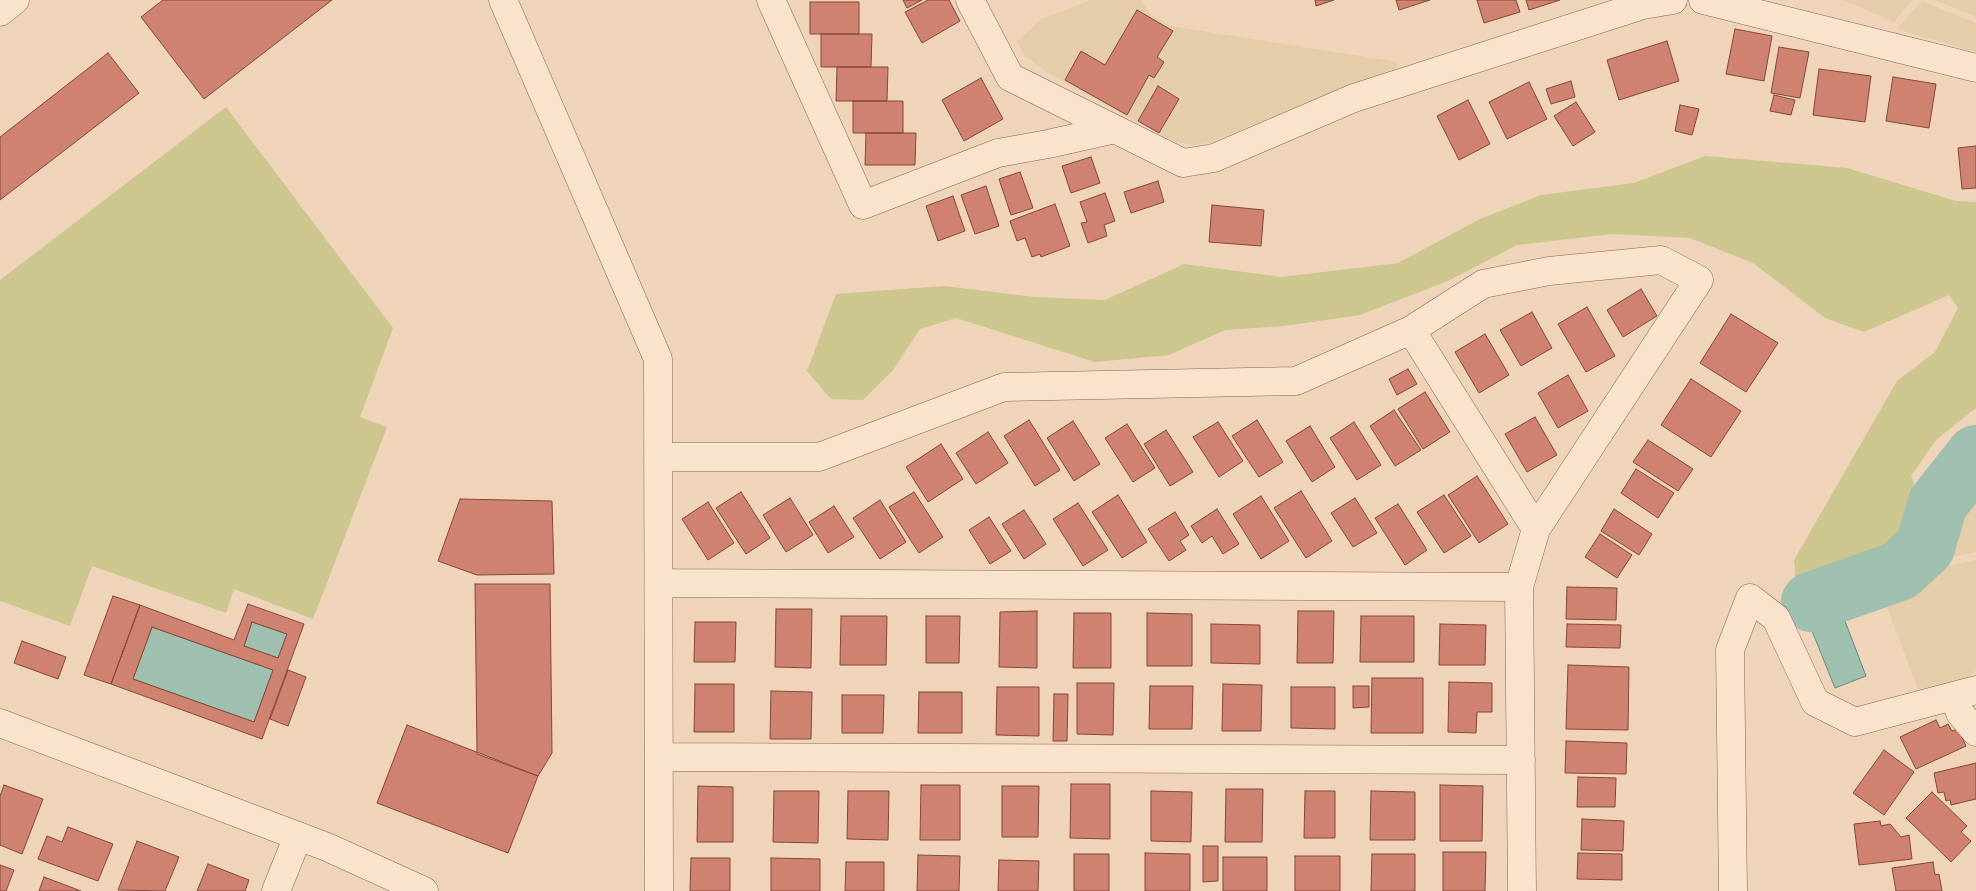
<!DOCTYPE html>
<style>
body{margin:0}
canvas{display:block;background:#efd4ba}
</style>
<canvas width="1976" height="891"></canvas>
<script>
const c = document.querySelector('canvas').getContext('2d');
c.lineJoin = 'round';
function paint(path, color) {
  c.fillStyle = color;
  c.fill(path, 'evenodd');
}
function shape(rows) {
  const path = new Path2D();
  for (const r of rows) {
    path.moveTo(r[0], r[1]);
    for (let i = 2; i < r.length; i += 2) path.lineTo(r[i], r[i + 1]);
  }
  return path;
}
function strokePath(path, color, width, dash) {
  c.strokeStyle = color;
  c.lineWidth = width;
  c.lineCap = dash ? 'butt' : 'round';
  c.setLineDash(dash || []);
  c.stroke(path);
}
paint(shape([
 [1091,0,1141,0,1152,16,1171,26,1397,62,1396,70,1359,81,1209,143,1192,145,1173,141,1049,74,1025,56,1017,42,1041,19],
 [1843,0,1912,0,1894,22],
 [1935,0,1976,0,1976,17],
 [1922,1,1976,23,1976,52,1897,29],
 [1976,488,1976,552,1942,559,1956,514],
 [1976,560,1976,670,1962,684,1920,694,1884,600,1937,569]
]), '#e4cda8');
paint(shape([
 [226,107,393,328,360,417,387,427,313,619,234,589,226,613,92,566,70,626,0,601,0,280],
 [1705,156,1847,168,1956,201,1976,202,1976,408,1936,440,1911,476,1925,509,1887,566,1817,596,1797,593,1794,560,1897,381,1935,352,1958,308,1949,295,1864,332,1825,318,1753,263,1690,238,1612,234,1517,245,1448,281,1360,315,1284,326,1225,330,1169,355,1095,362,956,318,920,329,894,369,863,400,831,399,807,371,836,294,944,286,1035,297,1105,300,1184,264,1282,277,1398,263,1480,219,1541,195,1634,183]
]), '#ccc68f');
const water = shape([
 [1840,608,1866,676,1835,688,1808,621,1840,608],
 [252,622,287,634,278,658,244,646,252,622],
 [152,627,273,670,254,722,133,679,152,627]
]);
paint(water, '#9fbfaf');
strokePath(water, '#678c7b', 1);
strokePath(shape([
 [1811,602,1899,571,1925,547,1938,503,1976,455]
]), '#9fbfaf', 60);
const building = shape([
 [163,0,332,0,204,99,141,17,163,0],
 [903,0,922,0,907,8,903,0],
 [928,0,949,0,960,21,922,43,905,12,928,0],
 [1315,0,1334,0,1316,6,1315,0],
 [1396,0,1430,0,1399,10,1396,0],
 [1477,0,1516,0,1520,12,1484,23,1477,0],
 [1526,0,1560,0,1529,10,1526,0],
 [810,2,859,2,859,34,810,34,810,2],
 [1137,10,1173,31,1157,57,1164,62,1154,78,1149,75,1127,115,1065,80,1081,51,1105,65,1137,10],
 [1735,29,1772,36,1764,81,1726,74,1735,29],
 [821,34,872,34,871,67,821,67,821,34],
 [1667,41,1679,81,1619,100,1607,60,1667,41],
 [1779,47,1809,52,1800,98,1771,93,1779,47],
 [108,53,139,93,0,200,0,137,108,53],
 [837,67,888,67,887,101,836,101,837,67],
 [1819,69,1871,76,1865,122,1813,115,1819,69],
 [1893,77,1936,84,1929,128,1886,121,1893,77],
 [981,78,1003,119,964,141,942,100,981,78],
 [1571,81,1575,97,1551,104,1546,89,1571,81],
 [1529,82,1547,119,1507,139,1489,102,1529,82],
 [1158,86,1179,99,1159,133,1138,121,1158,86],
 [1774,95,1795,100,1791,115,1770,111,1774,95],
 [1468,100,1490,144,1459,160,1437,116,1468,100],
 [853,101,903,101,903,133,853,133,853,101],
 [1576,102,1595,132,1573,146,1554,116,1576,102],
 [1680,105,1699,109,1692,135,1675,131,1680,105],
 [866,133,916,133,915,165,865,165,866,133],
 [1976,146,1976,188,1962,189,1958,148,1976,146],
 [1091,157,1100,183,1071,193,1062,166,1091,157],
 [1020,172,1033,208,1011,215,999,179,1020,172],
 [1158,181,1164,202,1131,213,1124,192,1158,181],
 [986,186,999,226,975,234,961,195,986,186],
 [1105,193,1115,221,1104,225,1107,236,1088,243,1081,223,1087,222,1080,202,1105,193],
 [953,196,965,231,938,241,926,206,953,196],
 [1055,204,1070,246,1041,257,1040,254,1032,257,1025,238,1017,241,1010,221,1055,204],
 [1212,205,1264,210,1261,246,1209,242,1212,205],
 [1641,289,1657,316,1623,337,1607,310,1641,289],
 [1587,307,1615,356,1586,372,1558,324,1587,307],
 [1532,312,1552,348,1521,366,1500,330,1532,312],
 [1731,314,1778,343,1746,392,1700,363,1731,314],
 [1485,334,1509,375,1479,393,1455,352,1485,334],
 [1408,369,1417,384,1397,395,1389,379,1408,369],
 [1568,375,1588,411,1558,428,1538,393,1568,375],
 [1691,379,1741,411,1711,457,1661,425,1691,379],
 [1425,392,1450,432,1423,449,1398,409,1425,392],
 [1394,410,1421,450,1395,466,1370,426,1394,410],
 [1535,417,1557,455,1527,472,1505,434,1535,417],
 [1029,420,1060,470,1035,486,1004,436,1029,420],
 [1257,420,1283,462,1259,477,1232,436,1257,420],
 [1073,421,1100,464,1074,481,1047,438,1073,421],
 [1218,422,1243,461,1219,477,1193,437,1218,422],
 [1354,422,1381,465,1357,480,1330,438,1354,422],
 [1127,424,1155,468,1133,482,1105,438,1127,424],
 [1310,426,1335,467,1312,482,1286,441,1310,426],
 [1166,430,1193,472,1170,486,1144,444,1166,430],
 [988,432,1008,463,976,484,956,453,988,432],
 [1648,440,1693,469,1678,491,1633,462,1648,440],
 [941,444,963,479,928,502,906,467,941,444],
 [1636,469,1674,493,1658,518,1621,493,1636,469],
 [1477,476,1508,524,1479,543,1448,495,1477,476],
 [1301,491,1332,541,1306,558,1274,508,1301,491],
 [741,492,770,538,746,554,716,508,741,492],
 [914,492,943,537,919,553,889,507,914,492],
 [1118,495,1147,542,1122,558,1092,512,1118,495],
 [1444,495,1471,536,1444,553,1417,512,1444,495],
 [1261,496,1289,541,1261,559,1233,514,1261,496],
 [790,498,813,535,786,552,763,515,790,498],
 [1355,498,1377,533,1353,547,1331,513,1355,498],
 [460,499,552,501,554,574,477,575,438,561,460,499],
 [880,500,906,542,880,559,853,518,880,500],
 [708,502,734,543,708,560,682,519,708,502],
 [1078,503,1108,550,1083,566,1053,519,1078,503],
 [1398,504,1427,550,1405,565,1375,518,1398,504],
 [834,506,854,537,828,553,809,522,834,506],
 [1217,509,1239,544,1223,554,1212,536,1202,543,1191,526,1217,509],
 [1614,509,1652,534,1639,555,1601,531,1614,509],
 [1024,510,1046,544,1024,559,1002,524,1024,510],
 [1175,512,1189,535,1180,541,1186,550,1169,561,1148,529,1175,512],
 [989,517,1011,551,990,564,969,530,989,517],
 [1600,534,1632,555,1617,578,1585,557,1600,534],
 [475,584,550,584,552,753,538,776,477,754,475,584],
 [1567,587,1617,588,1616,620,1566,619,1567,587],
 [113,596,140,605,111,684,84,675,113,596],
 [248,604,304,624,262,739,111,684,140,605,234,640,248,604],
 [252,622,287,634,278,658,244,646,252,622],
 [152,627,273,670,254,722,133,679,152,627],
 [776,609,812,609,811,668,775,667,776,609],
 [1037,611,1037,668,999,667,1000,612,1037,611],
 [1298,611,1334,611,1333,663,1297,663,1298,611],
 [1074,613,1111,613,1111,668,1073,668,1074,613],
 [1147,613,1192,614,1192,666,1147,666,1147,613],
 [841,616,887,616,886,665,840,665,841,616],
 [926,616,960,616,959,663,926,663,926,616],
 [1361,616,1414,616,1414,662,1360,662,1361,616],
 [695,622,736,622,735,662,694,662,695,622],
 [1211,624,1260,625,1260,664,1211,663,1211,624],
 [1440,624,1486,625,1485,665,1439,665,1440,624],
 [1567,624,1621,625,1620,648,1566,647,1567,624],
 [22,641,66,657,58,679,14,663,22,641],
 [1568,665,1629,667,1628,730,1566,729,1568,665],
 [288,670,306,677,288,726,270,719,288,670],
 [1372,678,1423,678,1423,733,1371,733,1372,678],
 [1449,682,1492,683,1492,712,1477,712,1476,733,1448,732,1449,682],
 [1077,683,1114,683,1113,735,1077,734,1077,683],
 [695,684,734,684,734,732,694,732,695,684],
 [1223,684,1262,685,1261,731,1222,731,1223,684],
 [1150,686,1193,686,1192,729,1149,729,1150,686],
 [1353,686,1369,686,1369,707,1353,708,1353,686],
 [997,687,1039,687,1039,736,996,735,997,687],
 [1291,687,1335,687,1335,729,1291,728,1291,687],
 [771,691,812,692,811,739,770,739,771,691],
 [919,692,962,692,962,733,918,733,919,692],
 [1054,694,1068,694,1067,741,1053,741,1054,694],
 [842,695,884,695,883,733,842,733,842,695],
 [1936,720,1940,728,1948,724,1952,731,1958,729,1966,746,1916,769,1900,737,1936,720],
 [407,725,538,776,508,853,377,803,407,725],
 [1566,741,1627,743,1626,774,1565,773,1566,741],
 [1884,750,1914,772,1884,815,1853,793,1884,750],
 [1976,763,1976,799,1951,805,1950,800,1946,801,1944,792,1938,793,1934,773,1976,763],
 [1578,777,1616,778,1615,807,1577,807,1578,777],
 [1071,784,1110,784,1110,839,1070,838,1071,784],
 [4,785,43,799,22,854,0,845,0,796,4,785],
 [921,785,960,785,960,840,920,840,921,785],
 [1440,785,1483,786,1482,841,1440,841,1440,785],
 [698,786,733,787,733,842,697,842,698,786],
 [1002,786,1039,786,1038,837,1002,837,1002,786],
 [1226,789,1263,789,1262,842,1225,842,1226,789],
 [774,791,819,791,818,843,773,842,774,791],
 [848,791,889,791,888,840,847,839,848,791],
 [1151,791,1192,792,1191,842,1151,841,1151,791],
 [1305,791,1335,791,1335,838,1304,838,1305,791],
 [1371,791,1415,792,1415,840,1370,840,1371,791],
 [1932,792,1967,826,1961,832,1971,841,1951,862,1906,818,1932,792],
 [1582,819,1624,821,1623,851,1581,850,1582,819],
 [1880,821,1881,826,1890,824,1901,837,1909,835,1912,859,1859,865,1854,824,1880,821],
 [68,827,113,844,98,881,38,859,47,836,62,842,68,827],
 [137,841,179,857,165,891,118,890,137,841],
 [1203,846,1218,846,1218,881,1203,882,1203,846],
 [1443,852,1486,852,1485,891,1443,891,1443,852],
 [1145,853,1190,854,1190,891,1145,891,1145,853],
 [1578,853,1622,854,1622,880,1577,879,1578,853],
 [1074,854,1109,854,1109,891,1074,891,1074,854],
 [1372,854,1415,854,1415,891,1371,891,1372,854],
 [918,855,960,856,959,891,917,891,918,855],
 [1295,856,1340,856,1340,891,1295,891,1295,856],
 [1223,857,1267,857,1267,891,1223,891,1223,857],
 [691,858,730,858,730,891,690,891,691,858],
 [771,858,820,859,820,891,771,891,771,858],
 [999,860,1039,861,1038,891,998,891,999,860],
 [846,862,884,862,884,891,845,891,846,862],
 [1933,862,1935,875,1939,874,1942,891,1896,891,1892,868,1933,862],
 [208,864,249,880,245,891,197,891,208,864],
 [0,865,14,870,6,891,0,891,0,865],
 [44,877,81,891,39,891,44,877]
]);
paint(building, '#ce826f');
strokePath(building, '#86473a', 1);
const minor = shape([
 [503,0,658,359,659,891],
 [771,0,863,205,998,153,1048,144,1115,129],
 [970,0,1010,77,1183,163,1214,158,1354,98,1643,5,1673,0],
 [1703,0,1976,68],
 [1411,330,1536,529],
 [659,457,819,457,1004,387,1296,381,1411,330,1483,284,1549,271,1661,260,1699,280,1536,529,1519,587,1522,891],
 [659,583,1519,587],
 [1955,696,1960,713,1976,732],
 [660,757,1521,760],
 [276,891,298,836],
 [1733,891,1730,650,1750,598,1776,618,1815,702,1855,722,1976,690]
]);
const tertiary = shape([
 [0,12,15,0],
 [0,723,327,847,424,891]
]);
strokePath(minor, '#866454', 29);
strokePath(tertiary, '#866454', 29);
strokePath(minor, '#fae3cd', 28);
strokePath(tertiary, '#fae3cd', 28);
</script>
